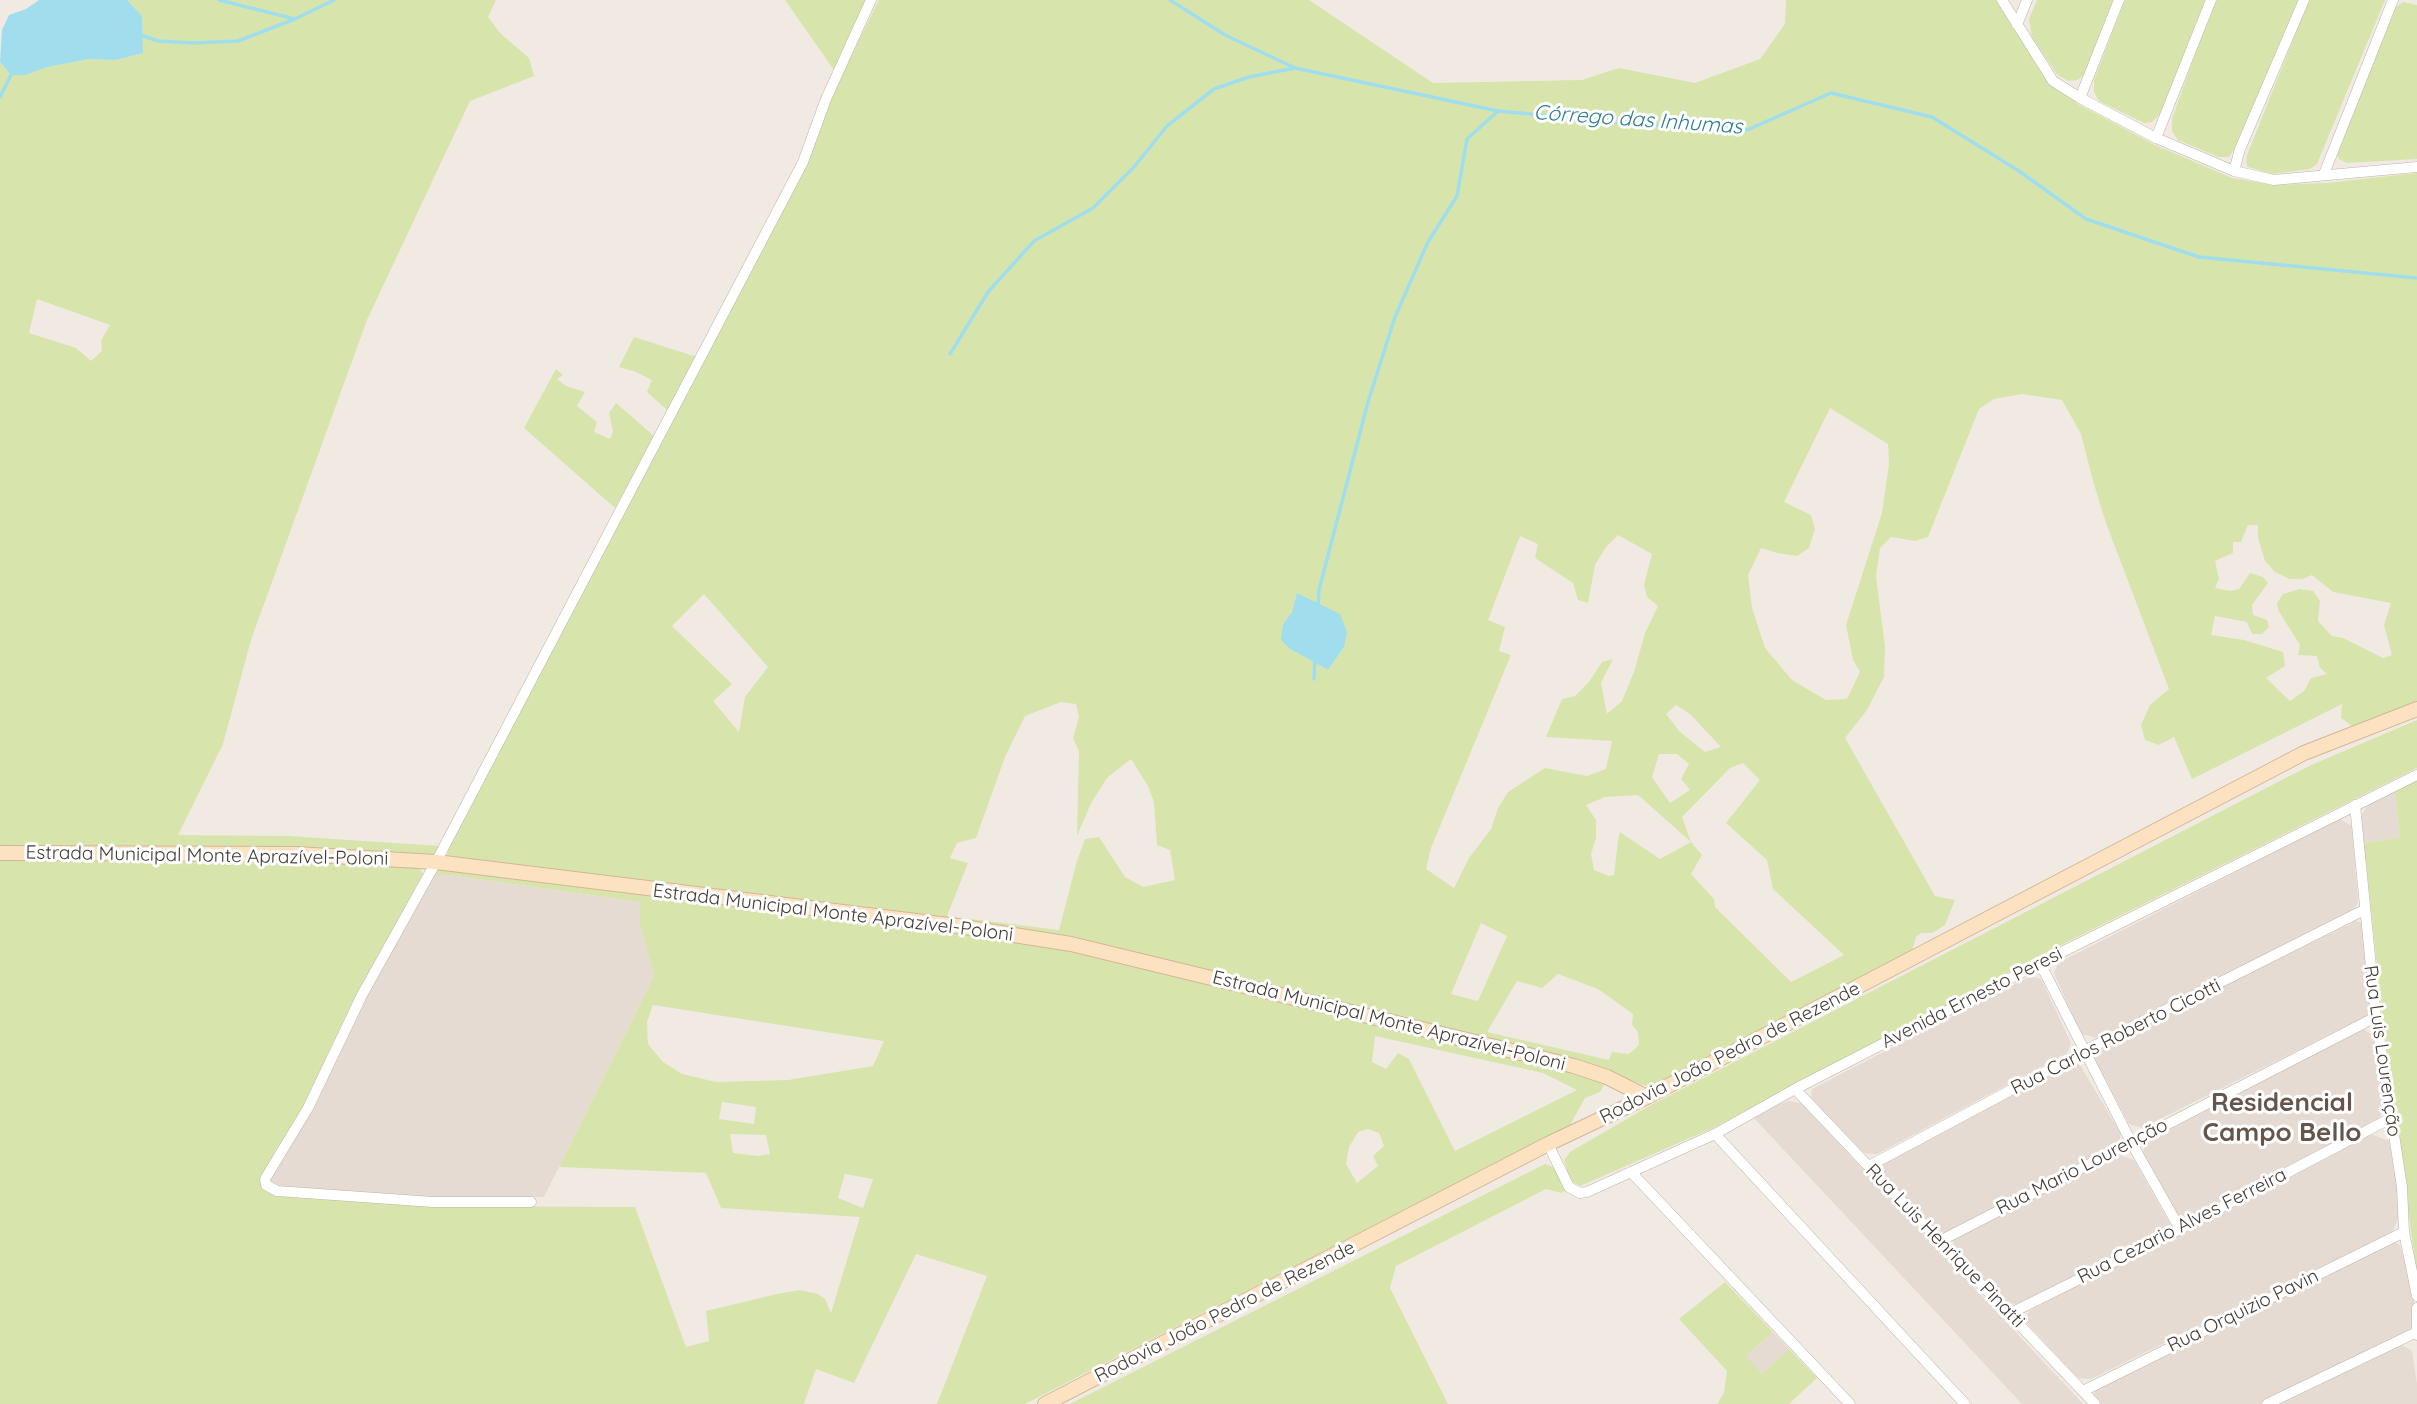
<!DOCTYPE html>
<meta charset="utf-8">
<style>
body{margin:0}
canvas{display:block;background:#f1eae3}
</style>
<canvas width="2417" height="1404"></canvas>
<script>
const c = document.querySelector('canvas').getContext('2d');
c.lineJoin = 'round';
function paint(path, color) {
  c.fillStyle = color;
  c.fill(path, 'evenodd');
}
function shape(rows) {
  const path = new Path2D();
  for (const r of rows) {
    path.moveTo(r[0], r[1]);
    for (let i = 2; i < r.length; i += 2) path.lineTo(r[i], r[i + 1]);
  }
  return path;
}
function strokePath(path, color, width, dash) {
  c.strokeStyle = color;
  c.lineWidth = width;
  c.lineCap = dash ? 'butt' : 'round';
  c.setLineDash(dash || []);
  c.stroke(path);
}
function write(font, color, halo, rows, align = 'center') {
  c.font = font + ' Quicksand,sans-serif';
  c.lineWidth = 6;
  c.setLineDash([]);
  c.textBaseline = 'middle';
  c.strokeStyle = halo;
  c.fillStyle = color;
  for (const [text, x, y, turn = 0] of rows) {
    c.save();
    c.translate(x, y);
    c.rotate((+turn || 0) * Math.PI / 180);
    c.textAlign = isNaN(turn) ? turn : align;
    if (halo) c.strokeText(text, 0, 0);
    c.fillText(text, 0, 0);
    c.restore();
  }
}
paint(shape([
 [2395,792,2400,838,2364,843,2361,817,2367,806],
 [2340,819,2352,826,2358,903,2354,909,2097,1038,2081,1034,2054,973,2058,963],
 [431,875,449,875,640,902,640,925,654,976,544,1197,434,1199,278,1188,269,1183,270,1175],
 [2356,921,2363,923,2371,1003,2368,1015,2142,1128,2129,1124,2095,1060,2097,1049],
 [2030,976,2041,979,2071,1043,2067,1053,1877,1154,1864,1153,1811,1098,1812,1089],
 [2363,1029,2373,1035,2383,1109,2379,1119,2188,1218,2178,1215,2143,1152,2148,1141],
 [2073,1062,2080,1065,2121,1134,2119,1142,1947,1233,1934,1231,1884,1175,1883,1164],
 [1788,1101,1801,1103,2083,1404,2022,1404,1752,1116],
 [2371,1134,2389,1141,2399,1187,2399,1217,2392,1232,2091,1379,2078,1378,2025,1321,2029,1311],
 [2119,1155,2134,1160,2170,1224,2167,1231,2016,1304,2005,1303,1953,1248,1954,1239],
 [2393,1242,2400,1245,2414,1297,2414,1322,2410,1329,2260,1404,2101,1404,2093,1396,2096,1389],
 [1773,1332,1789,1349,1762,1374,1745,1357],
 [2402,1345,2412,1351,2417,1384,2417,1404,2276,1404]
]), '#e5dbd2');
paint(shape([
 [127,0,496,0,488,17,501,34,529,58,534,76,470,101,367,320,251,640,223,744,178,835,289,836,440,846,435,857,0,849,0,62,11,75,25,75,48,67,89,59,116,60,143,53,142,17],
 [37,299,110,325,101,341,102,351,91,361,76,348,29,333],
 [785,0,867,0,834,70],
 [879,0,1309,0,1433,83,1582,80,1619,68,1695,83,1760,59,1785,24,1786,0,1997,0,2051,83,2078,104,2155,145,2232,178,2274,185,2326,183,2417,173,2417,703,2352,726,2341,718,2342,704,2192,779,2174,737,2159,745,2145,740,2141,725,2150,705,2169,689,2106,523,2093,481,2081,434,2062,400,2022,394,1994,399,1979,409,1928,537,1915,541,1891,537,1880,548,1876,576,1885,647,1884,677,1867,710,1845,738,1935,896,1955,900,1945,925,1932,933,1921,933,1916,937,1912,951,1652,1088,1611,1073,1071,941,449,860,447,856,449,847,610,539],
 [1830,408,1888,444,1889,464,1882,513,1846,625,1853,660,1860,672,1847,699,1826,700,1792,680,1765,648,1752,608,1748,575,1761,548,1777,553,1797,556,1809,548,1815,529,1811,515,1784,502],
 [2248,525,2258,525,2258,538,2265,561,2275,572,2290,579,2303,579,2312,575,2333,592,2391,603,2384,625,2392,655,2383,658,2343,638,2332,636,2318,621,2320,601,2313,591,2300,589,2283,594,2277,603,2278,610,2300,645,2298,655,2317,656,2320,668,2327,674,2311,678,2304,691,2290,701,2266,678,2285,666,2283,652,2244,640,2211,635,2215,616,2247,622,2252,634,2262,634,2269,627,2267,620,2253,615,2252,605,2268,583,2263,577,2250,573,2239,589,2230,591,2215,588,2219,579,2215,561,2233,553,2233,542,2241,542],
 [1618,535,1652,554,1644,585,1647,597,1658,606,1645,633,1634,672,1622,701,1607,714,1601,683,1613,659,1602,662,1589,682,1575,696,1562,699,1546,737,1612,741,1606,769,1587,776,1545,768,1508,792,1498,808,1491,829,1469,858,1454,888,1426,869,1431,848,1511,655,1499,651,1505,627,1488,620,1520,536,1538,544,1535,558,1573,583,1578,600,1588,603,1595,565,1606,547],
 [704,594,768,667,745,697,739,732,713,701,732,684,672,626],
 [1297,594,1344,647,1328,670,1290,649,1283,624,1292,612],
 [1061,702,1076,704,1079,717,1073,738,1079,751,1077,836,1091,803,1107,778,1131,759,1148,786,1154,802,1157,845,1170,850,1175,880,1143,887,1125,877,1099,837,1085,839,1077,861,1059,930,947,916,968,863,950,858,957,843,976,838,1005,757,1025,716],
 [1676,705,1690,714,1721,747,1705,752,1680,732,1666,714],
 [1659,754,1677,754,1689,764,1681,779,1690,790,1670,803,1652,777],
 [1743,763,1760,780,1726,823,1767,860,1773,889,1844,955,1791,982,1715,907,1714,899,1691,874,1702,855,1691,842,1682,817,1730,768],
 [1638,795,1691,842,1660,859,1620,832,1618,840,1614,875,1609,876,1594,870,1591,854,1596,838,1596,820,1586,805,1605,797],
 [1481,923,1507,936,1478,1001,1451,994],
 [1558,974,1598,989,1633,1014,1632,1025,1638,1032,1639,1045,1629,1054,1612,1052,1609,1060,1487,1032,1517,981,1542,988],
 [2037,0,2114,0,2086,72,2078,80,2068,81,2057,74,2032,38,2029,19],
 [2125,0,2205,0,2160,114,2152,122,2144,123,2099,101,2094,92,2094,80],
 [2217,0,2298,0,2235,148,2229,157,2218,157,2178,140,2172,131,2172,119,2202,35],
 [2309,0,2385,0,2317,164,2310,169,2272,174,2248,167,2246,162,2247,155],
 [2403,2,2417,5,2417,159,2347,163,2339,159,2337,154,2396,7],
 [634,337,697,357,668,411,647,392,652,380,636,372,619,367],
 [556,369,563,375,557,379,566,386,585,392,577,406,597,422,594,432,610,439,613,432,609,413,616,403,654,436,615,508,524,428],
 [2417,720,2417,768,2037,957,1713,1128,1580,1186,1573,1182,1569,1176,1564,1160,1570,1152,1651,1105,2309,766],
 [2417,781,2417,1276,2382,1013,2364,843,2400,838,2395,792],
 [0,856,294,859,418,866,423,874,357,993,303,1107,274,1153,264,1173,264,1187,434,1206,635,1207,686,1347,709,1341,706,1311,777,1294,800,1290,818,1294,825,1299,831,1313,860,1217,721,1208,706,1173,559,1167,654,976,640,925,640,902,449,875,431,875,437,867,1072,947,1572,1069,1606,1082,1600,1092,1585,1098,1570,1125,1025,1404,937,1404,987,1276,916,1254,854,1383,816,1369,804,1404,0,1404],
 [653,1005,883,1041,884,1041,873,1066,788,1080,716,1082,682,1074,663,1062,648,1044,647,1022],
 [1375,1036,1543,1073,1577,1090,1455,1151,1409,1059,1398,1053,1386,1069,1372,1062],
 [722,1102,756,1107,754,1124,719,1119],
 [1368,1129,1379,1133,1384,1146,1373,1156,1378,1166,1357,1183,1346,1164,1349,1147,1358,1132],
 [730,1134,766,1135,770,1154,758,1156,733,1153],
 [845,1174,873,1179,863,1208,838,1198],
 [1545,1164,1553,1167,1567,1189,1562,1193,1546,1189,1396,1266,1390,1288,1448,1404,1070,1404],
 [1725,1282,1773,1332,1746,1356,1762,1374,1789,1349,1817,1378,1789,1404,1717,1404,1724,1393,1727,1371,1679,1319]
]), '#d7e5ad');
paint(shape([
 [39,0,127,0,142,16,143,53,116,60,89,59,48,67,25,75,11,75,0,62,2,30,9,15,26,9],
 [1297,593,1340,614,1347,632,1344,647,1328,670,1290,649,1281,640,1283,624,1292,612]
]), '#a0deed');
strokePath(shape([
 [219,0,295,19,334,0],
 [1170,0,1225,35,1295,68,1498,111,1627,123,1747,130,1831,93,1932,117,2019,171,2086,219,2199,257,2417,278],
 [141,35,158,41,193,43,238,41,295,19],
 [0,97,13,71],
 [950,354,988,292,1034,241,1093,208,1134,167,1167,126,1214,89,1249,77,1295,68],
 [1318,607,1319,590,1368,402,1395,317,1428,242,1457,196,1467,139,1498,111],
 [1314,679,1315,660]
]), '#a0deed', 3.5);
const street = shape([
 [2002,0,2053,81,2080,98,2156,138,2234,171,2274,180,2417,167],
 [2017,25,2027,0],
 [2080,98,2119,0],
 [2156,138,2211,0],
 [2234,171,2240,149,2304,0],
 [2324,174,2393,0],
 [2355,805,2376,1017,2402,1187,2404,1232,2417,1296],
 [2040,963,2131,1142,2180,1229],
 [1795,1089,2095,1404],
 [1715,1134,1965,1404],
 [1548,1144,1569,1187,1580,1193,1587,1192,1715,1134,1795,1089,2040,963,2417,775],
 [1869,1166,2084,1051,2364,910],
 [1631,1172,1850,1404],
 [531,1202,433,1202,277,1191,266,1185,265,1179,308,1108,362,995,436,862,803,162,826,99,871,0],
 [1938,1242,2376,1017],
 [2009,1314,2180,1229,2391,1118],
 [2417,1335,2417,1308],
 [2083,1391,2404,1232],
 [2267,1404,2417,1332]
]);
const secondary = shape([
 [0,853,296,854,436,862,957,926,1071,944,1574,1066,1607,1077,1647,1097],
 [1045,1404,1548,1144,1647,1097,2304,753,2417,709]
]);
strokePath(street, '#bfb3a9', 11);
strokePath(secondary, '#d3b696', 16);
strokePath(street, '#fff', 10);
strokePath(secondary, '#fde2c2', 14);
write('19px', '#433a34', '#fff', [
 ["Estrada Municipal Monte Aprazível-Poloni",207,856,1],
 ["Estrada Municipal Monte Aprazível-Poloni",833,913,7],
 ["Avenida Ernesto Peresi",1972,998,-27],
 ["Estrada Municipal Monte Aprazível-Poloni",1389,1021,14],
 ["Rua Carlos Roberto Cicotti",2116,1037,-27],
 ["Rua Luis Lourenção",2382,1051,82],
 ["Rodovia João Pedro de Rezende",1730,1053,-27],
 ["Rua Mario Lourenção",2082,1167,-27],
 ["Rua Cezario Alves Ferreira",2182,1226,-27],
 ["Rua Luis Henrique Pinatti",1945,1246,46],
 ["Rua Orquizio Pavin",2243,1311,-26],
 ["Rodovia João Pedro de Rezende",1225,1312,-27]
]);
write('italic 21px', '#2c7e93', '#fff', [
 ["Córrego das Inhumas",1638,120,4]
]);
write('bold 26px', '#65554b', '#fff', [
 ["Residencial",2282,1103],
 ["Campo Bello",2282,1133]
]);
</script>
